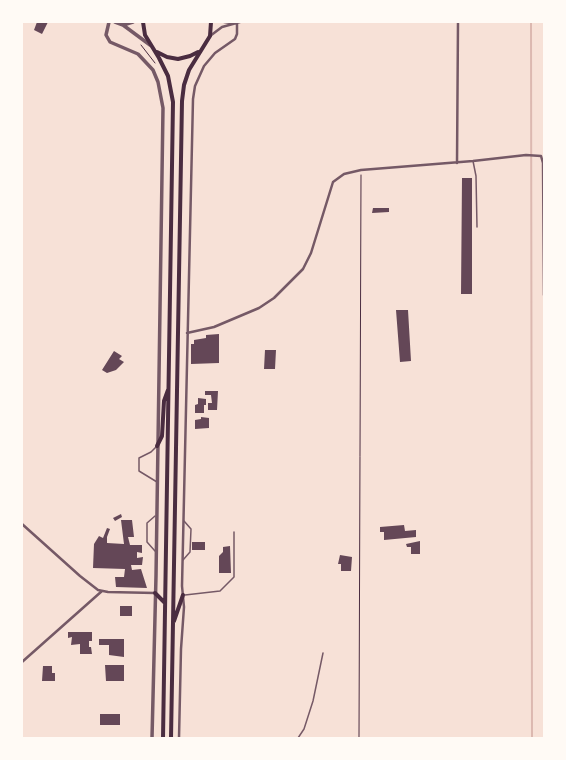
<!DOCTYPE html>
<style>
body{margin:0}
#map{position:relative;width:566px;height:760px;overflow:hidden;background:#f7e1d7;font-family:"Roboto Condensed",sans-serif}
canvas{display:block}
.frame{position:absolute;inset:0;border:23px solid #fffaf5;pointer-events:none}
</style>
<div id="map">
<canvas width="566" height="760"></canvas>
<div class="frame"></div>
</div>
<script>
const c = document.querySelector('canvas').getContext('2d');
c.lineJoin = 'round';
function shape(rows) {
  const path = new Path2D();
  for (const r of rows) {
    path.moveTo(r[0], r[1]);
    for (let i = 2; i < r.length; i += 2) path.lineTo(r[i], r[i + 1]);
  }
  return path;
}
function strokePath(path, color, width, dash) {
  c.strokeStyle = color;
  c.lineWidth = width;
  c.lineCap = dash ? 'butt' : 'round';
  c.setLineDash(dash || []);
  c.stroke(path);
}
function paint(path, color) {
  c.fillStyle = color;
  c.fill(path, 'evenodd');
}
strokePath(shape([
 [531,22,532,738]
]), '#dcb8b0', 2);
paint(shape([
 [37,22,48,22,42,34,34,30],
 [462,178,472,178,472,294,461,294],
 [373,208,389,208,389,212,372,213],
 [396,310,408,310,411,361,400,362],
 [219,334,219,363,191,364,191,344,194,344,194,340,206,338,206,335],
 [265,350,276,350,275,369,264,369],
 [114,351,122,356,119,359,124,362,116,370,107,373,102,370],
 [205,391,218,391,217,410,208,410,208,403,212,403,211,395,205,395],
 [198,398,206,399,206,405,204,405,204,413,195,413,195,405,198,404],
 [201,417,209,418,209,428,195,429,195,420,201,419],
 [121,514,122,517,115,521,113,518],
 [121,520,132,520,134,537,128,537,130,545,142,545,142,553,137,552,137,558,143,557,142,565,131,565,132,570,141,569,147,588,116,587,115,577,124,577,125,569,93,568,94,544,99,536,103,538,107,528,110,529,107,537,107,543,124,544],
 [404,525,405,531,416,530,416,537,384,540,384,532,380,532,380,527],
 [420,541,420,554,411,554,411,547,407,547,406,544],
 [192,542,205,542,205,550,192,550],
 [230,546,231,573,219,573,219,556,223,552,223,547],
 [340,555,352,557,351,571,341,571,341,564,338,564],
 [120,606,132,606,132,616,120,616],
 [68,632,92,632,92,641,89,641,89,647,91,647,92,654,80,654,80,644,71,645,72,637,68,638],
 [99,639,124,639,124,657,109,655,109,645,99,645],
 [105,665,124,665,124,681,106,681],
 [43,666,52,666,52,673,55,673,55,681,42,681],
 [100,714,120,714,120,725,100,725]
]), '#644757');
strokePath(shape([
 [141,45,155,63],
 [359,738,361,175]
]), '#4a2c40', 1);
strokePath(shape([
 [473,161,476,176,477,227],
 [156,447,151,452,139,458,139,471,157,482],
 [155,551,147,542,147,523,155,516],
 [183,560,190,552,191,529,184,521],
 [185,595,220,591,234,577,234,532],
 [298,738,304,729,313,701,323,653]
]), '#755966', 1.5);
strokePath(shape([
 [224,22,231,23],
 [210,36,222,27,240,22],
 [457,163,458,22],
 [187,333,214,327,259,308,274,298,303,269,311,253,333,182,344,174,361,170,473,161,526,155,541,156,543,163,544,295],
 [22,524,80,576,98,590,108,592,155,593],
 [22,662,102,591],
 [179,738,181,649,184,607,182,586,193,99,195,86,204,66,215,53,235,39,237,34,237,22]
]), '#755966', 2.5);
strokePath(shape([
 [109,22,106,35,110,42,138,54,153,70,158,82,163,108,156,576,152,738],
 [115,22,123,25,150,45],
 [123,25,133,22]
]), '#755966', 3.5);
strokePath(shape([
 [143,22,145,35,159,58,168,76,173,102,163,738],
 [157,52,167,57,178,59,190,56,198,52],
 [157,446,162,436,164,401,168,390],
 [155,593,165,603],
 [174,621,183,595],
 [171,738,182,101,184,85,189,70,210,36,211,22]
]), '#4a2c40', 4);
</script>
